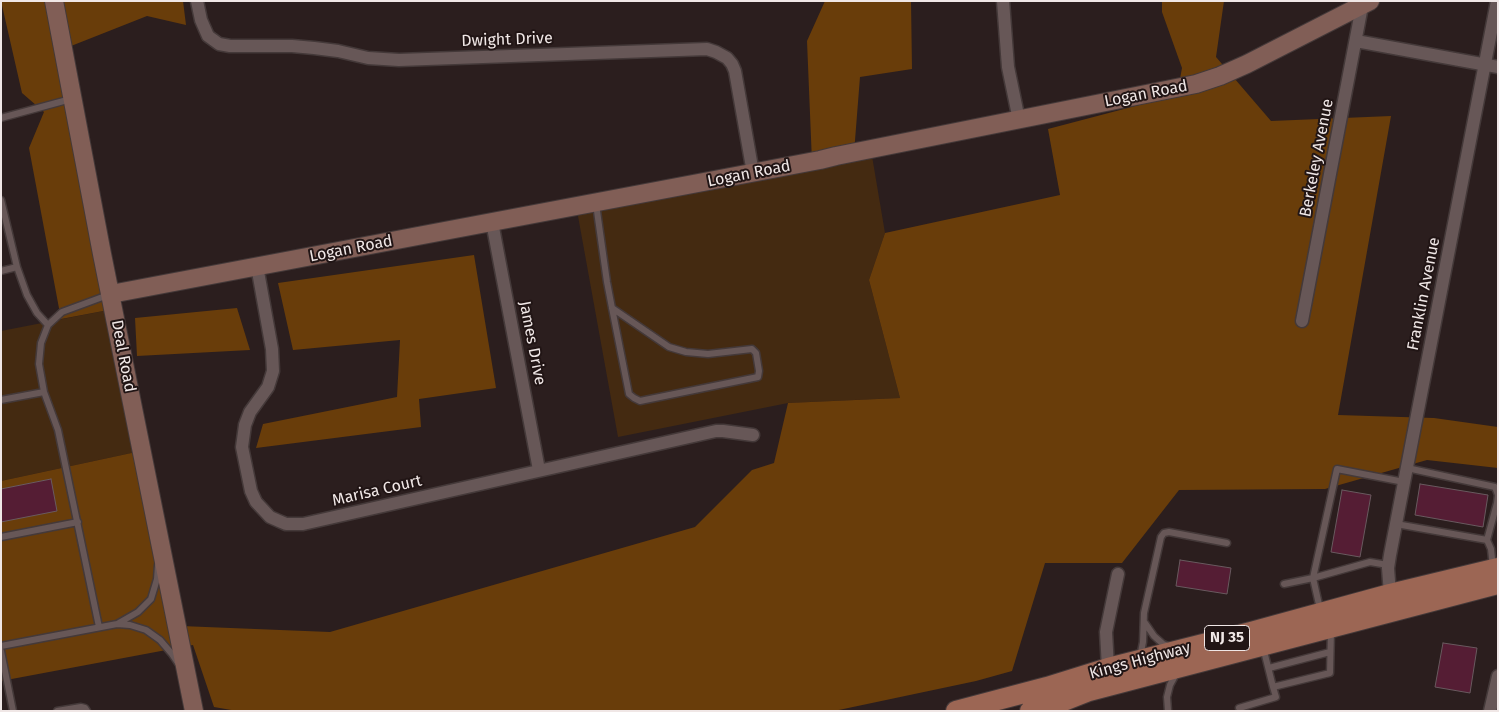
<!DOCTYPE html>
<style>
body{margin:0}
#map{position:relative;width:1499px;height:712px;overflow:hidden;background:#2b1e1e;font-family:"Fira Sans",sans-serif}
canvas{display:block}
.frame{position:absolute;inset:0;border:2px solid #f0e7e6;pointer-events:none}
</style>
<div id="map">
<canvas width="1499" height="712"></canvas>
<div class="frame"></div>
</div>
<script>
const c = document.querySelector('canvas').getContext('2d');
c.lineJoin = 'round';
function paint(path, color) {
  c.fillStyle = color;
  c.fill(path, 'evenodd');
}
function shape(rows) {
  const path = new Path2D();
  for (const r of rows) {
    path.moveTo(r[0], r[1]);
    for (let i = 2; i < r.length; i += 2) path.lineTo(r[i], r[i + 1]);
  }
  return path;
}
function strokePath(path, color, width, dash) {
  c.strokeStyle = color;
  c.lineWidth = width;
  c.lineCap = dash ? 'butt' : 'round';
  c.setLineDash(dash || []);
  c.stroke(path);
}
function write(font, color, halo, rows, align = 'center') {
  c.font = font + ' "Fira Sans",sans-serif';
  c.lineWidth = 4;
  c.setLineDash([]);
  c.textBaseline = 'middle';
  c.strokeStyle = halo;
  c.fillStyle = color;
  for (const [text, x, y, turn = 0] of rows) {
    c.save();
    c.translate(x, y);
    c.rotate((+turn || 0) * Math.PI / 180);
    c.textAlign = isNaN(turn) ? turn : align;
    if (halo) c.strokeText(text, 0, 0);
    c.fillText(text, 0, 0);
    c.restore();
  }
}
paint(shape([
 [871,150,885,233,869,280,900,398,788,403,618,437,576,205],
 [119,308,150,449,1,481,1,331]
]), '#442a11');
paint(shape([
 [1,1,183,1,186,25,147,16,66,48,119,308,61,319,29,148,44,112,22,93],
 [825,1,911,1,912,69,860,77,854,153,812,162,807,41],
 [1162,1,1224,1,1216,57,1271,121,1391,116,1338,415,1434,418,1498,427,1498,468,1427,460,1325,489,1179,490,1122,563,1045,563,1012,671,976,681,834,711,237,711,214,707,193,645,1,681,1,481,150,449,181,626,330,632,695,527,752,470,774,463,788,403,900,398,869,280,885,233,1060,195,1048,129,1177,95,1182,68,1162,12],
 [474,255,496,388,419,399,421,427,256,448,263,424,397,397,400,340,293,350,278,283],
 [237,308,250,350,137,356,135,318]
]), '#693d0a');
const building = shape([
 [51,479,57,511,1,522,1,489,51,479],
 [1420,484,1488,495,1483,527,1415,515,1420,484],
 [1342,490,1371,495,1360,557,1331,552,1342,490],
 [1180,560,1231,568,1227,594,1176,586,1180,560],
 [1443,643,1477,648,1470,693,1435,687,1443,643]
]);
paint(building, '#551d34');
strokePath(building, '#695a5f', 1);
const lane = shape([
 [1,118,71,99],
 [1,200,17,267,1,271],
 [596,204,607,282,612,308,629,394,634,398,640,401,758,377,759,371,756,353,752,349,708,354,686,352,669,347,612,308],
 [17,267,27,295,37,313,48,325],
 [1,400,44,392],
 [1407,468,1495,487,1498,495,1497,503,1487,540,1491,549,1493,568],
 [1396,524,1487,540],
 [1,537,78,522],
 [1284,584,1313,578,1337,469,1404,482],
 [1320,609,1313,578,1370,562,1388,565],
 [1145,623,1154,636,1163,644,1170,647],
 [117,624,138,612,151,599,157,579,158,565],
 [99,627,58,430,44,392,39,364,41,343,48,325,62,312,108,295],
 [1,646,117,624,130,625,146,630,160,640,172,654,178,663],
 [1263,647,1273,687,1330,673,1331,630],
 [1,651,13,711],
 [1140,657,1143,642,1144,613,1161,537,1164,533,1169,532,1227,543],
 [1269,668,1330,652],
 [1239,708,1276,697,1273,687],
 [57,711,81,707,85,708,87,711],
 [1168,711,1167,697,1170,685,1177,672]
]);
const street = shape([
 [197,1,201,20,208,36,219,44,230,46,292,46,314,48,338,51,368,58,399,60,707,49,716,52,727,58,732,64,735,71,753,173],
 [1003,1,1008,67,1019,120],
 [1356,41,1498,67],
 [492,222,539,470],
 [257,266,272,349,273,371,268,387,250,412,245,425,242,447,251,491,256,502,270,517,279,521,286,524,303,524,716,431,723,431,753,435],
 [1302,321,1363,1],
 [1390,594,1388,568,1390,555,1497,1],
 [1108,668,1106,632,1118,574],
 [1490,711,1498,676]
]);
const secondary = shape([
 [54,1,102,254,194,711],
 [111,294,820,160,836,156,1196,84,1220,76,1247,64,1370,1]
]);
const primary = shape([
 [956,711,1047,687,1108,668,1251,632,1390,594,1498,568],
 [1030,711,1056,704,1089,691,1498,584]
]);
strokePath(lane, '#443939', 9);
strokePath(street, '#443939', 15);
strokePath(secondary, '#443939', 20);
strokePath(primary, '#443939', 22);
strokePath(lane, '#675757', 6);
strokePath(street, '#675757', 12);
strokePath(secondary, '#815e56', 18);
strokePath(primary, '#9c6654', 20);
for (const [x, y, w] of [
 [1227,638,45]
]) {
  const box = new Path2D();
  box.roundRect(x - w / 2, y - 12.5, w, 25, 4);
  c.fillStyle = '#211515';
  c.fill(box);
  strokePath(box, '#f0e7e6', 1);
}
write('bold 15px', '#f0e7e6', null, [
 ["NJ 35",1227,638]
]);
write('16px', '#f0e7e6', '#211515', [
 ["Dwight Drive",507,40,-2],
 ["Logan Road",1146,94,-11],
 ["Berkeley Avenue",1317,158,-79],
 ["Logan Road",749,174,-11],
 ["Logan Road",351,249,-11],
 ["Franklin Avenue",1424,294,-79],
 ["James Drive",532,343,79],
 ["Deal Road",123,356,79],
 ["Marisa Court",377,491,-13],
 ["Kings Highway",1140,661,-15]
]);
</script>
